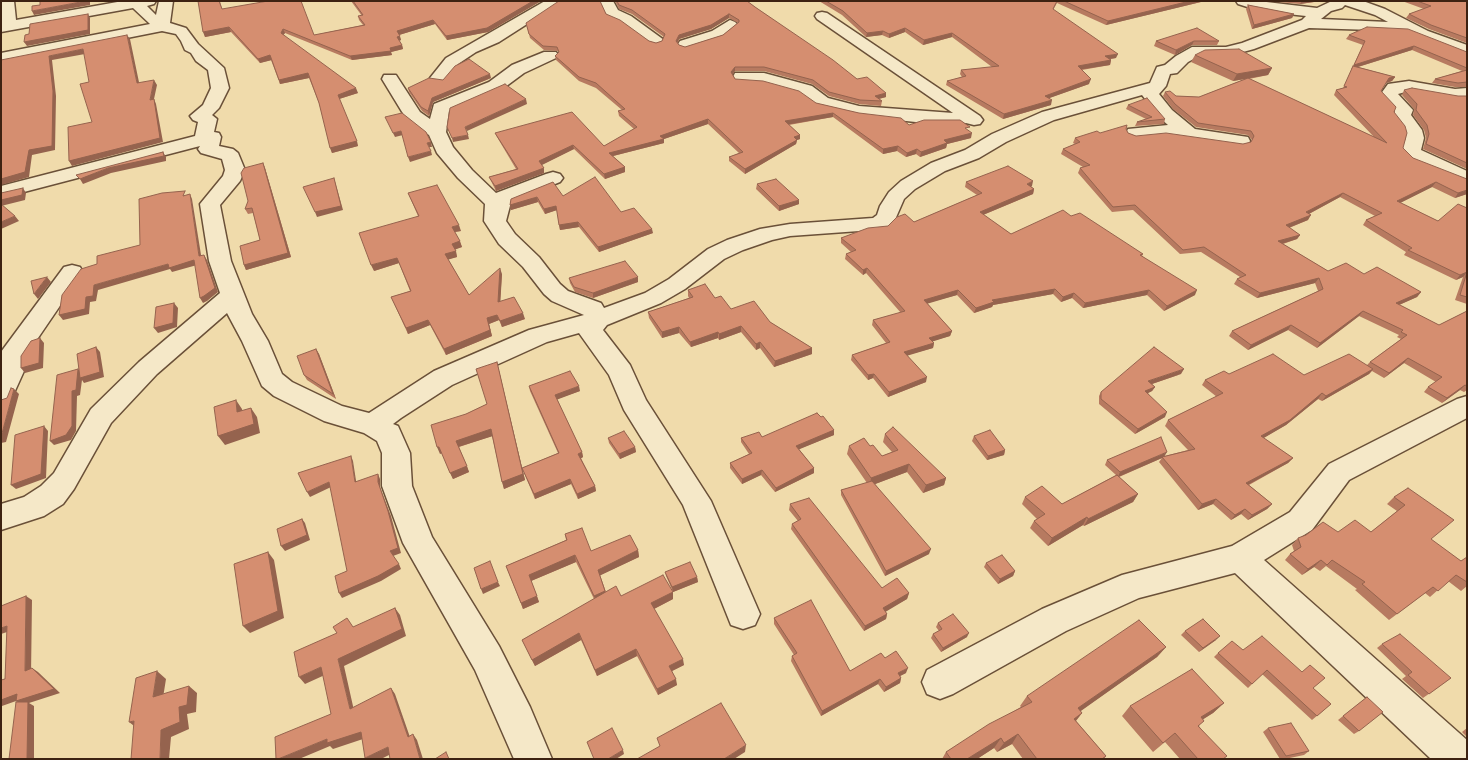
<!DOCTYPE html>
<style>
body{margin:0}
#map{position:relative;width:1468px;height:760px;overflow:hidden;background:#f0dbab;font-family:"IM FELL Double Pica",serif}
canvas{display:block}
.frame{position:absolute;inset:0;border:2px solid #3d2212;pointer-events:none}
</style>
<div id="map">
<canvas width="1468" height="760"></canvas>
<div class="frame"></div>
</div>
<script>
const c = document.querySelector('canvas').getContext('2d');
c.lineJoin = 'round';
function shape(rows) {
  const path = new Path2D();
  for (const r of rows) {
    path.moveTo(r[0], r[1]);
    for (let i = 2; i < r.length; i += 2) path.lineTo(r[i], r[i + 1]);
  }
  return path;
}
function strokePath(path, color, width, dash) {
  c.strokeStyle = color;
  c.lineWidth = width;
  c.lineCap = dash ? 'butt' : 'round';
  c.setLineDash(dash || []);
  c.stroke(path);
}
function paint(path, color) {
  c.fillStyle = color;
  c.fill(path, 'evenodd');
}
const street = shape([
 [1,1,14,1,16,20,123,1,156,1,154,4,147,6,156,15,159,1,173,1,170,23,186,28,198,44,224,68,229,88,219,108,212,115,217,119,214,132,219,133,221,137,219,146,233,149,238,153,245,170,240,181,220,205,231,261,252,314,268,341,282,374,292,382,342,406,369,413,434,371,529,330,584,315,552,301,544,294,523,267,499,244,484,221,485,204,458,178,437,153,429,135,407,120,382,79,384,75,396,75,420,112,430,119,434,104,489,82,512,65,544,52,556,52,558,55,556,58,524,73,501,90,449,111,446,132,453,147,472,170,496,193,546,174,553,172,560,174,563,178,560,182,511,202,506,221,515,234,539,257,560,284,568,291,601,303,604,308,645,293,669,279,708,249,727,240,760,229,790,224,873,218,877,215,880,206,889,192,901,181,931,163,965,150,992,134,1042,112,1150,83,1157,67,1165,65,1176,56,1192,47,1226,47,1242,43,1302,20,1306,16,1260,11,1238,4,1236,1,1258,1,1317,8,1332,1,1363,1,1385,9,1428,31,1467,45,1467,56,1406,31,1309,28,1254,49,1232,55,1201,55,1188,62,1177,73,1170,74,1166,86,1159,94,1172,110,1195,129,1248,137,1250,141,1248,145,1241,147,1164,136,1135,139,1128,137,1126,133,1128,129,1168,125,1160,118,1142,95,1054,120,1006,142,979,158,945,171,915,189,904,199,894,222,887,229,790,236,772,240,743,250,724,259,685,289,661,303,607,325,603,330,630,365,646,400,711,501,760,614,755,625,743,629,731,625,683,505,624,410,609,375,579,333,547,342,452,385,401,418,393,424,398,426,410,453,412,486,432,537,499,646,530,707,552,759,514,759,475,670,403,543,382,486,382,453,377,441,364,433,324,421,274,396,262,386,242,341,227,313,157,374,111,423,74,489,63,504,44,516,1,530,1,504,24,497,41,486,54,473,91,409,139,362,220,293,209,261,200,204,223,176,225,170,222,159,201,153,198,149,200,146,1,198,1,186,195,136,198,122,193,120,190,116,203,105,211,88,208,70,196,61,191,53,185,50,181,41,176,34,162,31,1,63,1,53,150,24,133,8,1,32,1,1],
 [1345,5,1375,15,1388,22,1321,19,1331,11,1342,8,1345,5],
 [545,1,563,1,499,42,476,52,458,64,444,82,432,82,430,78,446,58,545,1],
 [599,1,613,1,618,10,631,16,664,40,662,43,656,45,650,43,621,22,607,16,599,1],
 [822,12,827,13,980,116,983,120,980,124,974,125,966,123,925,123,859,116,816,106,800,94,763,83,735,81,733,77,735,73,764,73,812,86,828,98,859,106,953,113,817,19,815,16,817,13,822,12],
 [730,20,735,22,738,25,722,37,686,49,680,47,678,44,680,41,712,31,730,20],
 [1409,81,1455,89,1467,88,1467,98,1455,99,1409,91,1398,94,1413,110,1411,115,1422,130,1424,138,1421,150,1467,171,1467,184,1411,161,1401,151,1406,138,1404,130,1393,115,1395,111,1380,95,1388,84,1409,81],
 [72,265,80,267,83,272,23,360,24,371,10,402,1,405,1,352,64,267,72,265],
 [1467,396,1467,418,1349,480,1312,530,1264,560,1467,740,1467,759,1431,759,1235,573,1139,598,1066,631,953,694,940,699,927,694,922,682,927,670,1042,609,1122,575,1232,546,1290,512,1329,464,1457,399,1467,396]
]);
strokePath(street, '#6a5038', 3);
paint(street, '#f5e8c8');
paint(shape([
 [198,1,220,1,222,9,314,35,363,25,359,20,358,16,362,16,351,1,541,1,488,32,447,40,435,24,399,35,401,40,399,41,402,45,403,49,391,52,392,55,352,60,285,33,283,35,358,93,339,99,358,146,332,153,319,103,309,78,280,84,271,60,260,63,231,32,205,37],
 [615,1,747,1,755,7,857,79,886,93,886,97,879,99,882,101,881,106,859,104,829,96,812,84,764,71,735,71,733,74,735,79,816,103,909,125,969,131,971,138,947,144,946,148,920,157,916,154,906,157,897,151,883,154,833,117,789,125,800,135,800,139,797,140,796,144,745,174,729,161,729,157,739,153,708,124,664,139,664,143,613,156,625,167,625,172,605,179,574,149,541,165,544,173,496,191,489,177,516,169,497,137,495,133,604,146,634,129,619,116,618,111,622,110,596,88,579,81,556,60,555,56,558,53,558,51,544,50,530,38,526,23,606,14,649,41,656,43,662,41,664,37,632,14,619,9],
 [729,18,738,23,723,35,685,47,679,45,678,43,679,39,711,29],
 [819,1,1205,1,1106,25,1057,3,1053,10,1116,58,1110,59,1111,60,1110,65,1082,70,1089,84,1049,98,1051,105,1003,119,946,85,947,81,962,77,960,74,961,70,992,67,952,37,923,45,905,32,889,38,882,35,866,37,842,15],
 [1268,1,1321,1,1300,4],
 [1402,1,1467,1,1467,43,1429,29,1406,18,1409,14,1424,9],
 [1248,5,1294,14,1292,18,1252,29,1246,9],
 [1349,35,1467,52,1467,87,1455,87,1432,83,1435,79,1462,71,1412,50,1358,67,1395,77,1392,81,1386,83,1381,91,1394,112,1403,148,1413,158,1467,194,1455,198,1432,187,1400,203,1438,221,1467,208,1467,304,1455,300,1463,277,1456,280,1404,255,1406,252,1363,225,1366,220,1375,216,1340,197,1309,214,1308,220,1289,228,1300,235,1297,239,1283,244,1328,271,1364,274,1421,292,1417,297,1399,305,1439,325,1467,311,1467,390,1464,392,1460,390,1442,403,1424,392,1428,387,1436,382,1404,363,1384,378,1372,371,1369,374,1322,401,1318,399,1286,425,1263,438,1293,458,1288,463,1249,485,1272,504,1267,509,1248,520,1241,514,1231,520,1213,504,1198,510,1159,462,1162,458,1119,477,1138,494,1133,502,1084,526,1083,525,1048,546,1030,528,1034,521,1037,519,1022,504,1025,497,1062,504,1116,475,1105,465,1107,460,1165,456,1188,450,1165,426,1168,420,1217,397,1202,385,1205,380,1229,374,1304,375,1367,365,1370,362,1401,339,1397,337,1399,335,1359,316,1317,348,1288,330,1248,350,1229,336,1232,331,1318,291,1315,283,1257,298,1234,284,1237,279,1240,277,1201,252,1180,254,1133,210,1112,212,1078,173,1080,168,1083,167,1061,154,1063,149,1075,144,1073,143,1075,138,1126,129,1128,133,1136,136,1243,144,1251,142,1252,140,1248,135,1196,127,1173,109,1163,96,1165,92,1176,96,1199,97,1245,79,1233,81,1191,62,1195,55,1272,68,1268,75,1249,79,1374,137,1334,95,1336,90,1343,88,1363,45,1346,39],
 [1156,41,1219,41,1217,45,1192,45,1175,55,1154,46],
 [491,78,433,102,429,116,422,111,409,92,408,88,443,80],
 [1404,90,1458,96,1467,96,1467,169,1423,149,1426,138,1424,130,1413,115,1414,109,1402,95],
 [1128,105,1165,119,1164,124,1135,126,1137,122,1146,119,1126,109],
 [263,163,265,168,291,257,246,270,244,265,260,240,253,213,248,214,245,209],
 [966,182,1032,186,1031,186,1034,189,1033,194,983,215,1011,234,1071,216,1143,254,1142,256,1195,295,1164,311,1147,295,1083,308,1072,298,1061,302,1053,294,993,305,992,307,974,313,957,295,927,303,952,331,950,336,932,341,934,343,933,348,907,355,926,382,888,397,873,378,868,380,851,360,852,355,886,343,872,325,873,320,901,313,866,273,863,275,845,259,846,254,851,252,841,243,841,238,888,226,914,222,977,195,965,187],
 [757,184,799,204,779,211,756,189],
 [408,193,461,231,455,232,462,247,455,249,457,257,448,259,469,295,502,274,500,301,525,319,502,327,499,320,489,324,492,336,446,355,430,325,408,334,391,297,410,291,399,263,374,271,418,216],
 [563,196,621,212,653,233,599,252,579,227,560,230,557,210,545,214,538,202,511,210,510,205,511,199],
 [569,278,638,282,593,298,575,292,570,283],
 [688,290,715,298,731,309,770,322,812,348,812,354,774,367,760,348,756,350,741,332,719,340,718,338,691,347,679,333,662,338,649,318,648,312,689,298,688,296],
 [316,349,319,354,336,399,307,380,304,375],
 [497,362,522,468,558,453,530,391,529,386,580,391,557,399,582,452,583,457,581,458,595,486,596,491,578,499,571,484,535,499,522,468,525,480,504,489,492,436,459,447,469,472,453,479,442,453,440,454,466,414,487,404],
 [1181,374,1152,384,1155,387,1152,391,1148,393,1165,417,1135,434,1099,404,1099,396,1101,392],
 [834,430,834,435,799,449,814,468,814,473,775,492,761,475,742,484,730,468,730,463,749,454,741,442,741,438,762,437],
 [885,434,946,478,944,485,923,493,907,472,875,484,929,554,885,576,841,495,841,490,867,483,847,454,849,446,870,446,882,456,892,452,883,442],
 [974,436,1005,450,1004,455,987,460,972,441],
 [608,438,635,447,636,452,620,459,609,443],
 [1408,488,1431,540,1461,561,1467,557,1467,586,1461,591,1448,581,1430,597,1425,593,1389,620,1355,590,1357,589,1326,566,1320,571,1314,567,1302,575,1285,560,1290,554,1294,551,1292,545,1298,538,1338,532,1371,532,1397,511,1387,504,1394,497],
 [790,504,882,588,909,593,907,599,885,611,887,614,886,619,864,631,791,529,792,524,798,521,789,510],
 [565,534,591,551,638,550,639,557,600,575,606,592,621,596,673,592,673,599,654,609,684,665,672,671,677,685,658,695,637,656,597,676,581,640,535,666,522,640,594,599,576,562,531,581,539,602,523,609,506,566,566,540],
 [986,563,1015,571,1013,576,998,584,984,567],
 [665,572,697,577,698,582,673,592,666,576],
 [774,618,850,671,885,658,906,673,900,676,901,678,900,683,884,692,878,684,821,716,791,661,792,656,794,655,774,624],
 [938,623,967,637,941,652,931,638,933,634,939,631,936,627],
 [1185,631,1216,640,1199,652,1181,635],
 [1382,644,1451,678,1423,698,1402,679,1406,676,1377,648],
 [1166,647,1157,657,1080,711,1082,713,1076,721,1106,756,1104,759,1023,759,1012,744,997,752,994,748,977,759,942,759,946,752,1021,707,1020,706,1027,696],
 [1243,650,1313,688,1331,704,1312,720,1262,674,1248,688,1214,657,1218,653],
 [1367,697,1359,731,1354,734,1338,720],
 [1224,703,1213,713,1203,719,1199,726,1224,759,1180,759,1165,742,1153,752,1122,716,1130,706],
 [1268,728,1309,751,1304,755,1285,759,1280,759,1263,732],
 [1467,728,1467,737,1462,732]
]), '#b77a60');
paint(shape([
 [86,1,90,1,90,5,34,15,32,11],
 [533,1,541,1,488,32,447,40,446,36],
 [1190,1,1205,1,1106,25,1108,21],
 [1302,1,1321,1,1300,4],
 [88,14,90,18,90,34,27,46,24,42],
 [729,14,729,18,711,29,679,39,676,45,676,41,679,35],
 [1294,14,1292,18,1252,29,1254,25],
 [433,20,435,24,399,35,397,31],
 [229,27,231,32,205,37,203,32],
 [905,28,905,32,889,38,889,34],
 [283,29,285,33,282,37,281,33],
 [883,31,882,35,866,37,867,33],
 [952,33,952,37,923,45,924,40],
 [127,35,130,39,140,87,137,83],
 [400,36,401,40,398,41,397,37],
 [1194,41,1192,45,1175,55,1176,50],
 [402,45,403,49,391,52,392,55,352,60,350,56],
 [1414,46,1412,50,1351,69,1354,65],
 [83,49,85,54,52,60,56,96,55,150,32,155,29,177,1,185,1,179,29,150,49,56],
 [1118,54,1116,58,1103,60,1105,56],
 [270,55,272,60,260,63,258,59],
 [1111,60,1110,65,1077,70,1078,66],
 [735,67,735,71,731,76,731,72],
 [1272,68,1268,75,1233,81,1237,74],
 [308,73,309,78,280,84,279,80],
 [490,74,491,78,433,102,429,116,428,111,432,98],
 [1395,77,1392,81,1386,83,1389,78],
 [1091,79,1089,84,1044,100,1045,96],
 [154,80,157,85,154,99,156,104,163,142,72,166,69,161,150,100],
 [356,88,358,93,339,99,338,95],
 [886,93,886,97,874,100,875,96],
 [526,99,527,104,467,131,465,127],
 [1052,100,1051,105,1003,119,1004,114],
 [833,113,833,117,785,125,785,121],
 [708,119,708,124,664,139,664,143,609,157,609,153],
 [401,131,403,135,395,137,393,133],
 [972,133,971,138,947,144,946,148,920,157,921,152,944,140],
 [468,135,469,139,453,142,452,138],
 [800,135,800,139,797,140,796,144,745,174,745,169,794,137],
 [357,141,358,146,332,153,330,148],
 [431,142,432,147,429,147,427,143],
 [573,145,574,149,540,166,539,161],
 [898,146,897,151,883,154,883,149],
 [917,149,916,154,906,157,907,153],
 [431,151,432,155,410,162,408,157],
 [163,152,166,157,166,161,111,173,83,184,80,179,108,168],
 [263,163,265,168,291,257,246,270,244,265,288,253],
 [625,167,625,172,605,179,604,174],
 [544,168,544,173,496,191,495,186],
 [334,178,343,210,317,217,315,212],
 [1033,181,1032,186,1025,188,1027,184],
 [1436,182,1432,187,1394,206,1397,201],
 [23,188,26,193,25,200,1,206,1,200],
 [1034,189,1033,194,978,217,980,212],
 [1467,190,1467,194,1455,198,1458,193],
 [1343,193,1340,197,1303,217,1306,212],
 [190,194,192,199,202,261,199,256],
 [537,197,538,202,511,210,510,205],
 [799,200,799,204,779,211,779,206],
 [556,206,557,210,545,214,544,209],
 [1311,215,1308,220,1283,230,1286,225],
 [15,216,19,221,1,229,1,222],
 [578,222,579,227,560,230,559,225],
 [459,225,461,231,454,232,452,227],
 [652,229,653,233,599,252,598,247],
 [1300,235,1297,239,1275,246,1278,241],
 [460,241,462,247,454,250,452,244],
 [456,251,457,257,447,260,445,254],
 [204,255,207,260,218,292,207,301,203,303,200,298],
 [397,258,399,263,374,271,371,265],
 [194,260,197,265,172,272,170,269,98,290,96,301,90,302,89,314,63,320,59,315,86,297,94,285,168,264],
 [500,268,502,274,500,308,498,302],
 [867,268,866,273,863,275,863,270],
 [1467,272,1463,277,1456,280,1460,275],
 [47,277,51,282,38,299,34,294],
 [638,277,638,282,593,298,593,293],
 [1319,278,1315,283,1257,298,1260,293],
 [1055,289,1053,294,993,305,992,307,974,313,976,308,992,300],
 [958,290,957,295,923,305,924,300],
 [1149,290,1147,295,1083,308,1085,303],
 [1197,290,1195,295,1164,311,1167,306],
 [1421,292,1417,297,1392,308,1396,303],
 [1074,293,1072,298,1061,302,1063,297],
 [174,303,178,308,177,327,158,333,154,328],
 [1363,311,1359,316,1317,348,1320,343],
 [523,313,525,319,502,327,500,321],
 [497,315,499,320,489,324,492,336,446,355,444,349,487,318],
 [428,320,430,325,408,334,406,328],
 [1291,325,1288,330,1248,350,1251,345],
 [741,326,741,332,719,340,719,334],
 [679,327,679,333,662,338,662,332],
 [952,331,950,336,928,343,929,338],
 [718,332,718,338,691,347,690,342],
 [40,338,44,343,43,368,25,373,21,368],
 [760,342,760,348,756,350,756,344],
 [934,343,933,348,903,357,904,352],
 [96,347,100,352,104,377,84,383,82,380,80,395,77,396,76,431,71,440,54,445,50,441,72,391,78,369,82,374],
 [812,348,812,354,774,367,775,361],
 [316,349,319,354,336,399,333,394],
 [1408,358,1404,363,1384,378,1389,373],
 [497,362,525,480,504,489,502,482],
 [1184,369,1181,374,1146,386,1148,381],
 [1373,369,1369,374,1322,401,1326,396],
 [874,374,873,378,868,380,868,375],
 [927,377,926,382,888,397,889,392],
 [1465,385,1460,390,1442,403,1447,398],
 [579,386,580,391,556,400,555,395],
 [1155,387,1152,391,1142,396,1145,391],
 [14,389,19,394,6,442,1,443,1,437],
 [1322,393,1318,399,1286,425,1257,442,1261,436],
 [236,400,242,409,244,422,237,412],
 [251,408,257,417,260,433,225,445,218,436],
 [1167,412,1165,417,1135,434,1138,429],
 [44,426,48,431,46,478,16,489,11,485],
 [491,429,493,436,458,447,456,441],
 [834,430,834,435,795,451,796,446],
 [437,447,439,447,442,453,440,454],
 [635,447,636,452,620,459,619,454],
 [1005,450,1004,455,987,460,988,456],
 [582,452,583,457,580,459,578,454],
 [1167,452,1164,457,1162,457,1162,458,1118,477,1120,472],
 [351,456,353,461,357,487,355,482],
 [1293,458,1288,463,1242,488,1246,483],
 [909,464,907,472,870,486,871,478],
 [467,466,469,472,453,479,450,473],
 [814,468,814,473,775,492,776,488],
 [762,470,761,475,742,484,742,479],
 [378,474,380,479,380,487,391,516,401,553,393,556,390,551,378,482],
 [946,478,944,485,923,493,926,485],
 [570,479,571,484,535,499,534,494],
 [329,482,331,487,310,497,307,492],
 [595,486,596,491,578,499,577,494],
 [1138,494,1133,502,1084,526,1088,519],
 [1216,499,1213,504,1198,510,1202,504],
 [1272,504,1267,509,1248,520,1252,515],
 [1245,509,1241,514,1231,520,1235,515],
 [1087,517,1083,525,1048,546,1052,538],
 [302,519,305,523,310,540,285,551,281,546],
 [931,549,929,554,885,576,886,571],
 [638,550,639,557,599,576,598,570],
 [268,552,274,560,284,618,250,633,243,626],
 [575,555,576,562,531,581,529,575],
 [1321,560,1314,567,1302,575,1308,569],
 [399,564,401,569,381,581,342,598,339,593],
 [1015,571,1013,576,998,584,1000,579],
 [697,577,698,582,673,592,672,587],
 [498,582,500,586,483,594,481,589],
 [605,591,607,597,596,602,594,596],
 [673,592,673,599,652,610,651,603],
 [909,593,907,599,882,614,883,608],
 [26,596,32,600,31,675,25,671],
 [537,596,539,602,523,609,521,603],
 [395,608,400,615,406,636,344,666,355,715,350,709,338,659],
 [887,614,886,619,864,631,865,626],
 [7,626,13,630,1,634,1,628],
 [579,633,581,640,535,666,532,660],
 [969,633,967,637,941,652,943,648],
 [1220,636,1216,640,1199,652,1203,648],
 [1166,647,1157,657,1071,718,1078,708],
 [636,649,637,656,597,676,595,670],
 [683,659,684,665,670,672,669,666],
 [321,667,327,674,305,684,299,677],
 [32,668,38,672,60,693,29,703,34,706,34,759,27,759,22,705,16,701,2,706,1,706,1,700],
 [908,668,906,673,896,678,898,673],
 [157,671,166,679,162,704,153,697],
 [901,678,900,683,884,692,886,687],
 [676,679,677,685,658,695,657,689],
 [880,679,878,684,821,716,822,711],
 [189,686,197,693,196,712,187,714,189,729,171,737,169,759,160,759,161,730,179,707],
 [391,688,395,694,412,743,408,737],
 [1224,703,1213,713,1191,727,1201,717],
 [1082,713,1074,723,1074,719],
 [134,721,138,729,129,722],
 [361,732,366,738,333,749,330,746,299,759,278,759,327,739],
 [413,734,417,740,423,759,420,759],
 [1018,734,1012,744,997,752,1004,743],
 [1001,738,994,748,977,759,967,759],
 [746,745,745,752,734,759,724,759],
 [388,747,393,753,381,759,366,759,365,758],
 [623,750,624,754,616,759,608,759]
]), '#95634e');
const building = shape([
 [40,1,86,1,32,11,32,6,40,5,40,1],
 [198,1,219,1,222,9,268,1,301,1,314,35,365,25,358,16,363,15,353,1,533,1,487,28,446,36,433,20,397,31,400,36,397,37,402,45,390,48,391,51,350,56,283,29,281,33,356,88,338,95,357,141,330,148,319,103,308,73,279,80,270,55,258,59,229,27,203,32,198,1],
 [559,1,600,1,606,14,620,20,649,41,656,43,662,41,665,34,632,10,619,5,617,1,747,1,755,7,833,60,857,79,867,77,886,93,875,96,882,101,860,100,829,92,813,80,764,67,735,67,731,72,735,79,763,81,799,91,816,103,859,113,901,118,909,125,924,120,960,120,970,127,965,128,972,133,944,140,947,143,921,152,917,149,907,153,898,146,883,149,833,113,785,121,800,135,794,137,797,140,745,169,729,157,743,152,708,119,660,136,664,139,609,153,625,167,604,174,573,145,539,161,544,168,495,186,489,177,518,169,495,133,572,112,604,146,637,127,618,111,625,109,596,83,579,77,555,56,559,52,557,47,543,46,529,34,526,23,559,1],
 [729,14,739,20,739,22,723,35,685,47,679,45,676,41,679,35,711,25,729,14],
 [826,1,1057,1,1053,9,1118,54,1105,56,1111,60,1078,66,1091,79,1045,96,1052,100,1004,114,947,81,966,76,961,70,999,66,952,33,924,40,905,28,889,34,883,31,867,33,843,11,826,1],
 [1064,1,1190,1,1108,21,1064,1],
 [1417,1,1467,1,1467,38,1431,25,1409,14,1431,6,1417,1],
 [1248,5,1294,14,1254,25,1248,5],
 [88,14,88,30,24,42,25,35,29,34,30,24,88,14],
 [1367,27,1408,29,1467,52,1467,68,1414,46,1354,65,1365,41,1349,35,1367,27],
 [1197,28,1219,41,1194,41,1176,50,1156,41,1197,28],
 [127,35,137,83,154,80,150,100,154,99,160,138,69,161,68,127,92,122,80,84,89,82,83,49,49,56,53,91,52,146,29,150,25,172,1,179,1,60,127,35],
 [1239,49,1272,68,1237,74,1195,55,1205,50,1239,49],
 [469,59,490,74,432,98,428,111,421,107,408,88,429,78,443,80,455,66,469,59],
 [1353,66,1395,77,1389,78,1381,91,1396,107,1394,112,1405,126,1407,133,1403,148,1413,158,1467,179,1467,190,1458,193,1436,182,1397,201,1438,221,1458,204,1467,208,1467,272,1460,275,1408,250,1412,248,1366,220,1382,213,1343,193,1306,212,1311,215,1286,225,1300,235,1278,241,1328,271,1346,263,1364,274,1377,267,1421,292,1396,303,1439,325,1467,311,1467,386,1465,385,1447,398,1428,387,1442,377,1408,358,1389,373,1370,362,1407,335,1401,332,1403,330,1363,311,1320,343,1291,325,1251,345,1232,331,1323,289,1319,278,1260,293,1237,279,1246,275,1204,247,1183,250,1135,205,1113,207,1080,168,1090,165,1063,149,1080,142,1075,138,1097,131,1100,133,1127,125,1126,129,1128,133,1136,136,1166,133,1243,144,1251,142,1254,136,1251,131,1198,123,1175,104,1165,92,1170,91,1176,96,1199,97,1248,78,1387,143,1336,90,1347,87,1344,86,1353,66],
 [1467,70,1467,82,1458,83,1435,79,1467,70],
 [505,84,526,99,465,127,468,135,452,138,447,127,450,108,505,84],
 [1412,88,1458,96,1467,96,1467,163,1426,144,1429,134,1427,125,1416,110,1417,104,1404,90,1412,88],
 [1147,98,1165,119,1137,122,1152,117,1128,105,1147,98],
 [402,113,426,132,431,142,427,143,431,151,408,157,401,131,393,133,385,117,402,113],
 [163,152,164,156,108,168,80,179,76,175,163,152],
 [263,163,288,253,244,265,240,246,260,240,252,208,245,209,248,201,241,173,244,168,263,163],
 [1008,166,1033,181,1027,184,1034,189,980,212,1011,234,1063,210,1071,216,1080,213,1143,254,1140,255,1197,290,1167,306,1149,290,1085,303,1074,293,1063,297,1055,289,992,300,994,302,976,308,958,290,924,300,952,331,929,338,934,343,904,352,927,377,889,392,874,374,868,375,852,355,890,342,873,320,905,311,867,268,863,270,846,254,856,250,841,238,868,228,888,226,897,217,905,214,914,222,982,193,966,182,1008,166],
 [595,177,621,212,634,208,652,229,598,247,578,222,559,225,556,206,544,209,537,197,510,205,511,199,553,182,563,196,595,177],
 [334,178,341,206,315,212,303,187,334,178],
 [776,179,799,200,779,206,757,184,776,179],
 [437,185,459,225,452,227,460,241,452,244,456,251,445,254,469,295,500,268,498,302,514,297,523,313,500,321,497,315,487,318,490,330,444,349,428,320,406,328,391,297,411,291,397,258,371,265,359,233,419,216,408,193,437,185],
 [23,188,22,195,1,200,1,193,23,188],
 [185,191,183,196,190,194,199,256,204,255,215,288,204,296,200,298,194,260,169,268,168,264,94,285,93,296,86,297,85,309,59,315,62,295,81,269,97,264,97,256,140,245,139,199,162,193,185,191],
 [1,204,15,216,1,222,1,204],
 [625,261,638,277,593,293,574,287,569,278,625,261],
 [1467,272,1467,297,1460,295,1467,272],
 [47,277,34,294,31,281,47,277],
 [705,284,715,298,721,296,731,309,754,301,770,322,812,348,775,361,760,342,756,344,741,326,719,334,718,332,690,342,679,327,662,332,648,312,693,297,688,290,705,284],
 [174,303,173,323,154,328,156,307,174,303],
 [40,338,39,363,21,368,21,356,31,341,40,338],
 [96,347,100,372,80,378,77,354,96,347],
 [1154,347,1184,369,1148,381,1155,387,1145,391,1167,412,1138,429,1101,399,1101,392,1154,347],
 [316,349,333,394,304,375,297,356,316,349],
 [1273,354,1304,375,1349,354,1373,369,1326,396,1322,393,1290,420,1261,436,1293,458,1246,483,1272,504,1252,515,1245,509,1235,515,1216,499,1202,504,1162,457,1195,449,1168,420,1223,393,1205,380,1224,371,1229,374,1273,354],
 [497,362,523,474,502,482,491,429,456,441,467,466,450,473,439,447,437,447,431,425,466,414,487,404,476,369,497,362],
 [78,369,76,390,72,391,72,426,66,435,50,441,57,375,78,369],
 [570,371,579,386,555,395,582,452,578,454,595,486,577,494,570,479,534,494,522,468,559,453,529,386,570,371],
 [11,388,14,389,1,437,1,400,7,398,11,388],
 [236,400,237,412,251,408,254,424,218,436,214,407,236,400],
 [817,413,821,417,823,416,834,430,796,446,814,468,776,488,762,470,742,479,730,463,752,453,741,438,759,432,762,437,817,413],
 [44,426,41,474,11,485,15,435,44,426],
 [893,427,946,478,926,485,909,464,871,478,849,446,864,438,870,446,873,445,882,456,898,450,885,434,893,427],
 [990,430,1005,450,988,456,974,436,990,430],
 [624,431,635,447,619,454,608,438,624,431],
 [1161,437,1167,452,1120,472,1107,460,1161,437],
 [351,456,355,482,378,474,378,482,388,511,398,548,390,551,399,564,378,576,339,593,335,576,347,571,329,482,307,492,298,473,351,456],
 [1117,475,1138,494,1088,519,1087,517,1052,538,1034,521,1045,514,1025,497,1042,486,1062,504,1117,475],
 [872,481,931,549,886,571,841,490,872,481],
 [1408,488,1454,520,1431,539,1461,561,1467,557,1467,582,1456,575,1438,591,1433,587,1397,614,1362,584,1365,582,1332,560,1327,565,1321,560,1308,569,1290,554,1301,547,1298,538,1306,535,1323,522,1338,532,1355,520,1371,532,1405,505,1394,497,1408,488],
 [809,498,882,588,897,578,909,593,883,608,887,614,865,626,792,524,801,519,790,504,809,498],
 [302,519,307,535,281,546,277,529,302,519],
 [582,528,591,551,630,535,638,550,598,570,605,591,594,596,575,555,529,575,537,596,521,603,506,566,567,540,565,534,582,528],
 [268,552,278,611,243,626,234,564,268,552],
 [1002,555,1015,571,1000,579,986,563,1002,555],
 [490,561,498,582,481,589,474,568,490,561],
 [690,562,697,577,672,587,665,572,690,562],
 [663,575,673,592,651,603,683,659,669,666,676,679,657,689,636,649,595,670,579,633,532,660,522,640,616,586,621,596,663,575],
 [26,596,25,671,32,668,54,689,16,701,17,694,1,700,1,680,5,679,7,626,1,628,1,606,26,596],
 [811,600,850,671,881,653,885,658,896,651,908,668,898,673,901,678,886,687,880,679,822,711,792,656,797,653,774,618,811,600],
 [395,608,402,629,338,659,350,709,391,688,408,737,413,734,420,759,390,759,388,747,365,758,361,732,327,743,327,739,278,759,276,759,275,737,331,714,321,667,299,677,294,652,337,633,333,627,347,618,353,627,395,608],
 [953,614,969,633,943,648,933,634,942,629,938,623,953,614],
 [1203,619,1220,636,1203,648,1185,631,1203,619],
 [1139,620,1166,647,1078,708,1082,713,1074,719,1106,756,1102,759,1037,759,1018,734,1004,743,1001,738,967,759,951,759,946,752,989,724,1032,702,1027,696,1139,620],
 [1400,634,1451,678,1429,694,1408,675,1412,672,1382,644,1400,634],
 [1262,636,1302,672,1310,665,1325,678,1313,688,1331,704,1317,716,1267,670,1252,684,1218,653,1232,641,1243,650,1262,636],
 [1192,669,1224,703,1201,717,1204,721,1198,726,1227,756,1223,759,1198,759,1175,733,1163,743,1130,706,1192,669],
 [157,671,153,697,189,686,187,705,179,707,180,722,161,730,160,759,131,759,134,721,129,722,136,678,157,671],
 [1367,697,1383,712,1359,731,1343,716,1367,697],
 [16,702,28,702,27,759,9,759,16,702],
 [721,703,746,745,724,759,637,759,660,746,657,738,721,703],
 [1291,723,1309,751,1286,756,1268,728,1291,723],
 [612,728,623,750,608,759,594,759,587,742,612,728],
 [446,752,449,759,435,759,446,752]
]);
paint(building, '#d58e70');
strokePath(building, '#95634e', 1);
</script>
